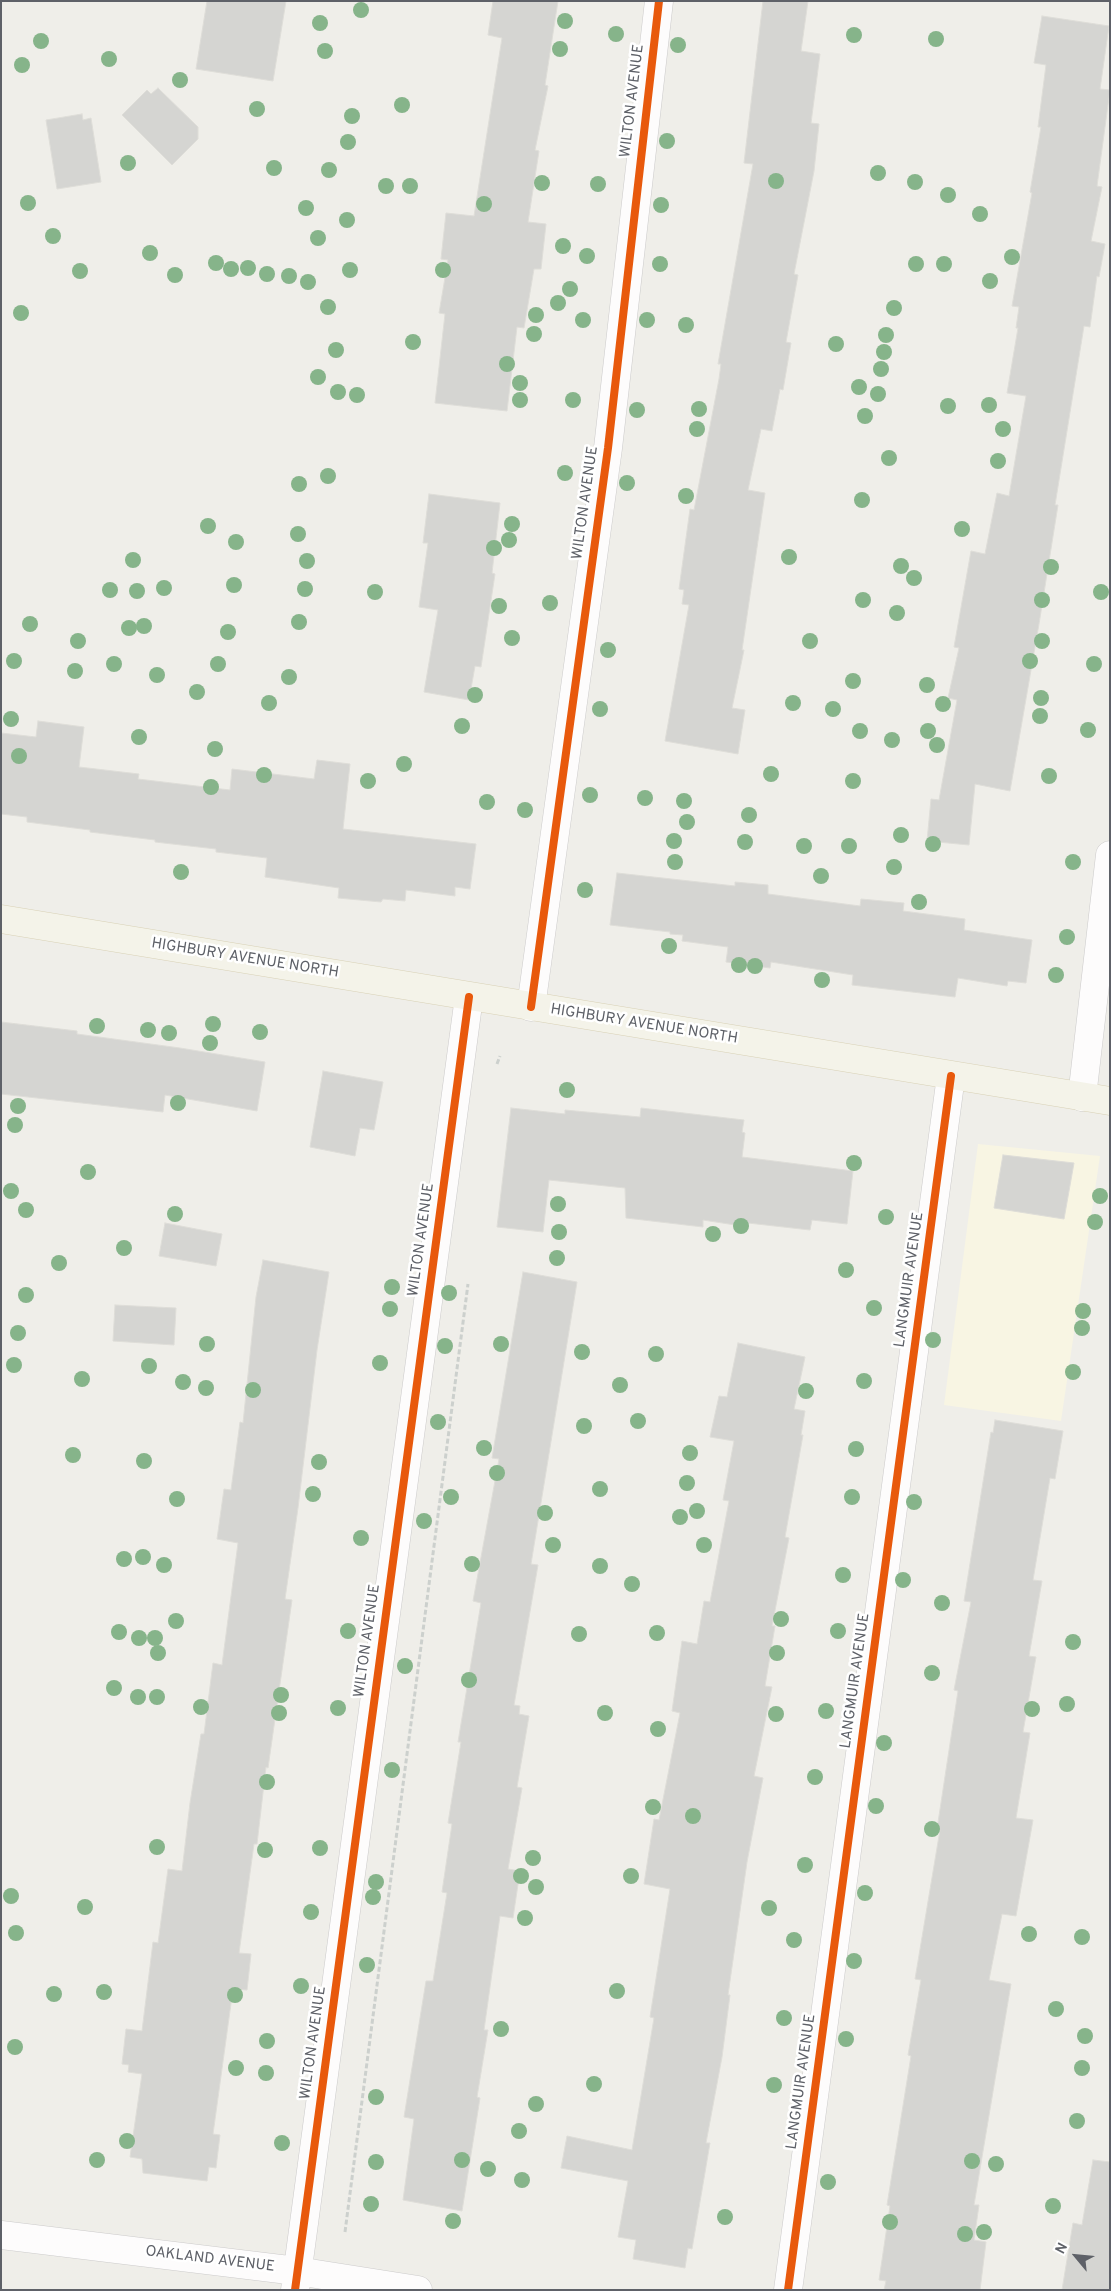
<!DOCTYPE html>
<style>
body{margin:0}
#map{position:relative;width:1111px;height:2291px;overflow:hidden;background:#efeee9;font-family:Overpass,sans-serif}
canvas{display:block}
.frame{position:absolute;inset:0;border:2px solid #5e6168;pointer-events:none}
.north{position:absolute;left:1051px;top:2231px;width:50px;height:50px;-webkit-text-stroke:4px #fff;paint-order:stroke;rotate:298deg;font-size:14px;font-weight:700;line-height:20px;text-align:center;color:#5e6168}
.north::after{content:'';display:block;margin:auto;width:18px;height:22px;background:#5e6168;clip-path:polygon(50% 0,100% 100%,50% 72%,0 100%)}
</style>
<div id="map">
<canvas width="1111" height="2291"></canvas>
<div class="frame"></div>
<div class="north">N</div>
</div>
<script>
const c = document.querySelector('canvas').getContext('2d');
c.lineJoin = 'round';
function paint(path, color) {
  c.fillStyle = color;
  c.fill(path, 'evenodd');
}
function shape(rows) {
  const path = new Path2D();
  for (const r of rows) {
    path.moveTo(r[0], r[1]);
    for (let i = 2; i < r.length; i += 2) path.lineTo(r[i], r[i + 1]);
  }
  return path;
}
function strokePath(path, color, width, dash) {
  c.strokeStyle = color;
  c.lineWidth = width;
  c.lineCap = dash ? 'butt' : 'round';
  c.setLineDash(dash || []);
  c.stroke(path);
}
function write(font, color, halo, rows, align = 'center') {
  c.font = font + ' Overpass,sans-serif';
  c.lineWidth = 5;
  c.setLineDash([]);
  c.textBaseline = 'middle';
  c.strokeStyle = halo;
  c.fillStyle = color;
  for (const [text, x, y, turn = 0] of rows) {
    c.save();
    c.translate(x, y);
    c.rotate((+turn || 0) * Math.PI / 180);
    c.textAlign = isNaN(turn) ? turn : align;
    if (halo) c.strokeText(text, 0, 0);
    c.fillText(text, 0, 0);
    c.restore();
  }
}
paint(shape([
 [978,1144,1100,1156,1061,1421,944,1405]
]), '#f8f5e3');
const building = shape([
 [207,1,286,1,273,81,196,69,207,1],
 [493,1,558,1,545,85,548,86,535,150,539,151,528,222,546,224,541,269,534,269,524,328,517,327,507,411,435,403,445,314,439,313,448,260,441,259,446,213,474,216,502,38,488,35,493,1],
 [763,1,808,1,801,51,820,54,811,123,819,124,814,171,794,274,798,275,786,342,791,343,783,390,780,389,772,431,761,429,748,490,765,493,742,650,744,650,732,708,745,710,738,754,665,741,689,605,682,604,684,590,679,589,690,509,694,510,719,379,721,364,718,364,753,164,744,163,763,1],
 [1042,16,1109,26,1100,89,1110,90,1097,186,1102,187,1091,241,1105,244,1099,277,1097,276,1090,327,1084,326,1055,505,1058,505,1039,624,1010,791,975,784,969,845,927,841,931,799,939,800,957,700,948,698,959,648,954,647,971,551,985,554,997,493,1009,496,1026,396,1007,393,1018,328,1016,328,1019,307,1012,306,1032,193,1030,192,1041,127,1038,127,1046,65,1034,63,1042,16],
 [158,88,198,127,198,139,172,165,122,115,147,90,151,94,158,88],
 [82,114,83,120,91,118,101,182,57,189,46,120,82,114],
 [429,494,500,503,492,573,495,574,481,667,475,666,469,700,424,692,438,610,419,607,428,543,423,543,429,494],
 [38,721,84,727,79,767,139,774,138,779,230,790,232,769,314,779,317,760,350,764,343,829,476,844,470,889,455,887,455,896,406,890,405,901,383,899,381,902,338,898,339,888,265,877,267,858,216,852,216,849,155,842,155,840,90,832,90,830,27,822,27,817,1,814,1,733,36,737,38,721],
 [617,873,735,886,735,882,768,885,768,894,860,906,861,899,904,903,903,911,965,919,964,930,1032,940,1026,983,1008,981,1007,986,958,978,955,997,852,985,853,975,771,962,770,968,726,962,728,947,682,941,683,935,670,934,670,932,610,925,617,873],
 [1,1022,77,1031,77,1034,180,1048,265,1062,257,1111,165,1095,163,1112,1,1094,1,1022],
 [323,1071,383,1082,374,1130,360,1128,355,1156,310,1147,323,1071],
 [511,1108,565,1114,565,1110,640,1117,641,1108,744,1120,742,1132,745,1133,742,1157,853,1171,847,1224,812,1220,810,1230,748,1223,748,1227,703,1220,703,1227,626,1218,625,1188,549,1180,543,1232,497,1227,511,1108],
 [1003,1155,1074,1163,1064,1219,994,1208,1003,1155],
 [165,1223,222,1234,216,1266,159,1256,165,1223],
 [263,1260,329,1272,317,1350,298,1508,285,1599,292,1600,268,1768,266,1767,257,1844,254,1844,239,1953,251,1954,247,1990,233,1989,213,2134,220,2135,216,2168,209,2167,207,2181,143,2173,142,2159,130,2157,142,2074,128,2072,129,2065,122,2064,126,2029,142,2031,153,1942,158,1943,168,1869,182,1871,190,1803,201,1734,204,1734,213,1663,222,1665,238,1543,217,1539,224,1489,231,1490,240,1422,243,1423,256,1297,263,1260],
 [523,1272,577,1282,531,1564,538,1565,514,1705,520,1706,519,1714,529,1716,517,1787,522,1788,508,1869,520,1871,513,1918,500,1916,484,2030,488,2030,477,2097,480,2098,462,2211,403,2200,414,2119,404,2117,426,1981,433,1981,447,1893,442,1892,452,1824,448,1823,461,1742,458,1742,481,1603,473,1601,499,1459,492,1458,523,1272],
 [115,1305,176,1308,174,1345,113,1341,115,1305],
 [738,1343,805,1357,794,1409,805,1411,801,1435,803,1435,785,1537,789,1538,772,1626,775,1626,765,1686,772,1687,754,1776,763,1778,747,1862,728,1995,730,1995,722,2057,706,2143,710,2143,692,2249,688,2248,685,2268,633,2259,636,2240,618,2237,628,2181,561,2168,567,2136,632,2150,654,2018,650,2017,670,1889,644,1884,654,1819,659,1820,680,1713,672,1711,682,1641,697,1644,704,1601,710,1602,729,1501,723,1500,734,1441,710,1437,719,1396,727,1397,738,1343],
 [995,1420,1063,1431,1055,1479,1050,1478,1033,1580,1042,1581,1029,1656,1036,1657,1023,1732,1030,1733,1016,1818,1033,1820,1016,1916,1002,1914,989,1980,1011,1984,974,2205,979,2205,974,2240,986,2242,980,2290,884,2290,886,2281,879,2280,890,2206,887,2205,911,2056,908,2055,921,1980,915,1979,940,1830,937,1829,958,1691,954,1690,971,1602,964,1601,991,1432,993,1433,995,1420],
 [1093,2160,1110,2162,1110,2290,1062,2290,1073,2223,1082,2225,1093,2160]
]);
paint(building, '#d5d5d2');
strokePath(building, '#deddd8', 1);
const minor = shape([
 [531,1007,608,448,659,1],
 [1082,1097,1110,855],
 [1,2235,297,2271,418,2290],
 [295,2290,469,997],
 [788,2290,951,1076]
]);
const major = shape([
 [1,919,1110,1101]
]);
strokePath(minor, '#cccbcb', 29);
strokePath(major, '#d8d1b6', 29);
strokePath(shape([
 [497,1064,500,1056],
 [345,2232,468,1284]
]), '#ccd0cd', 3, [5, 2.5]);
strokePath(minor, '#fdfcfc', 28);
strokePath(major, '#f4f3e9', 28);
strokePath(shape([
 [531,1007,608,448,659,1],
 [295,2290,469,997],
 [788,2290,951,1076]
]), '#e8590c', 8);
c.fillStyle = '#86b48a';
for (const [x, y] of [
 [361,10],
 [565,21],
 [320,23],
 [616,34],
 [854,35],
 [936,39],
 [41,41],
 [678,45],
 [560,49],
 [325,51],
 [109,59],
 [22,65],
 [180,80],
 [402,105],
 [257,109],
 [352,116],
 [667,141],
 [348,142],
 [128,163],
 [274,168],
 [329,170],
 [878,173],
 [776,181],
 [915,182],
 [542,183],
 [598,184],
 [386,186],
 [410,186],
 [948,195],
 [28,203],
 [484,204],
 [661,205],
 [306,208],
 [980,214],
 [347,220],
 [53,236],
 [318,238],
 [563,246],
 [150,253],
 [587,256],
 [1012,257],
 [216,263],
 [660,264],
 [916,264],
 [944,264],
 [248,268],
 [231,269],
 [350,270],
 [443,270],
 [80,271],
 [267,274],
 [175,275],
 [289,276],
 [990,281],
 [308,282],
 [570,289],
 [558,303],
 [328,307],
 [894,308],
 [21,313],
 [536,315],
 [583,320],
 [647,320],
 [686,325],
 [534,334],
 [886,335],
 [413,342],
 [836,344],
 [336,350],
 [884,352],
 [507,364],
 [881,369],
 [318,377],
 [520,383],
 [859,387],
 [338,392],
 [878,394],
 [357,395],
 [520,400],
 [573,400],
 [989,405],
 [948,406],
 [699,409],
 [637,410],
 [865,416],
 [697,429],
 [1003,429],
 [889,458],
 [998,461],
 [565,473],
 [328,476],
 [627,483],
 [299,484],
 [686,496],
 [862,500],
 [512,524],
 [208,526],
 [962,529],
 [298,534],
 [509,540],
 [236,542],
 [494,548],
 [789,557],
 [133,560],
 [307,561],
 [901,566],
 [1051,567],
 [914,578],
 [234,585],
 [164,588],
 [305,589],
 [110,590],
 [137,591],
 [375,592],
 [1101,592],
 [863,600],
 [1042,600],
 [550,603],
 [499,606],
 [897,613],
 [299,622],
 [30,624],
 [144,626],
 [129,628],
 [228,632],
 [512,638],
 [78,641],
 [810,641],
 [1042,641],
 [608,650],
 [14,661],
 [1030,661],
 [114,664],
 [218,664],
 [1094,664],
 [75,671],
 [157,675],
 [289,677],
 [853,681],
 [927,685],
 [197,692],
 [475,695],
 [1041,698],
 [269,703],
 [793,703],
 [943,704],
 [600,709],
 [833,709],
 [1040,716],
 [11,719],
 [462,726],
 [1088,730],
 [860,731],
 [928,731],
 [139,737],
 [892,740],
 [937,745],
 [215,749],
 [19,756],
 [404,764],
 [771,774],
 [264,775],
 [1049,776],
 [368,781],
 [853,781],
 [211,787],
 [590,795],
 [645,798],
 [684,801],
 [487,802],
 [525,810],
 [749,815],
 [687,822],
 [901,835],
 [674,841],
 [745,842],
 [933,844],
 [804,846],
 [849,846],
 [675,862],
 [1073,862],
 [894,867],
 [181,872],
 [821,876],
 [585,890],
 [919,902],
 [1067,937],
 [669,946],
 [739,965],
 [755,966],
 [1056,975],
 [822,980],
 [213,1024],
 [97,1026],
 [148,1030],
 [260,1032],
 [169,1033],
 [210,1043],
 [567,1090],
 [178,1103],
 [18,1106],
 [15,1125],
 [854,1163],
 [88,1172],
 [11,1191],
 [1100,1196],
 [558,1204],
 [26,1210],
 [175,1214],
 [886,1217],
 [1095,1222],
 [741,1226],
 [559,1232],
 [713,1234],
 [124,1248],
 [557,1258],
 [59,1263],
 [846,1270],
 [392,1287],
 [449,1293],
 [26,1295],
 [874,1308],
 [390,1309],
 [1083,1311],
 [1082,1328],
 [18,1333],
 [933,1340],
 [207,1344],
 [501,1344],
 [445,1346],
 [582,1352],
 [656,1354],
 [380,1363],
 [14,1365],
 [149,1366],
 [1073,1372],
 [82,1379],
 [864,1381],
 [183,1382],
 [620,1385],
 [206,1388],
 [253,1390],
 [806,1391],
 [638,1421],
 [438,1422],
 [584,1426],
 [484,1448],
 [856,1449],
 [690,1453],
 [73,1455],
 [144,1461],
 [319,1462],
 [497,1473],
 [687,1483],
 [600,1489],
 [313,1494],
 [451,1497],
 [852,1497],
 [177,1499],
 [914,1502],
 [697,1511],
 [545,1513],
 [680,1517],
 [424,1521],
 [361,1538],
 [553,1545],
 [704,1545],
 [143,1557],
 [124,1559],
 [472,1564],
 [164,1565],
 [600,1566],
 [843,1575],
 [903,1580],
 [632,1584],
 [942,1603],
 [781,1619],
 [176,1621],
 [348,1631],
 [838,1631],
 [119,1632],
 [657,1633],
 [579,1634],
 [139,1638],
 [155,1638],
 [1073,1642],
 [158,1653],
 [777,1653],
 [405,1666],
 [932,1673],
 [469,1680],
 [114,1688],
 [281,1695],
 [138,1697],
 [157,1697],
 [1067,1704],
 [201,1707],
 [338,1708],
 [1032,1709],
 [826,1711],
 [279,1713],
 [605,1713],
 [776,1714],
 [658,1729],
 [884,1743],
 [392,1770],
 [815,1777],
 [267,1782],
 [876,1806],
 [653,1807],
 [693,1816],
 [932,1829],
 [157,1847],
 [320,1848],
 [265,1850],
 [533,1858],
 [805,1865],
 [521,1876],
 [631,1876],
 [376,1882],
 [536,1887],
 [865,1893],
 [11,1896],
 [373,1897],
 [85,1907],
 [769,1908],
 [311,1912],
 [525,1918],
 [16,1933],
 [1029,1934],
 [1082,1937],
 [794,1940],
 [854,1961],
 [367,1965],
 [301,1986],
 [617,1991],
 [104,1992],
 [54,1994],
 [235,1995],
 [1056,2009],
 [784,2018],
 [501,2029],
 [1085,2036],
 [846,2039],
 [267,2041],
 [15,2047],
 [236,2068],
 [1082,2068],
 [266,2073],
 [594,2084],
 [774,2085],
 [376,2097],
 [536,2104],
 [1077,2121],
 [519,2131],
 [127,2141],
 [282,2143],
 [97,2160],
 [462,2160],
 [972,2161],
 [376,2162],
 [996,2164],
 [488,2169],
 [522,2180],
 [828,2182],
 [371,2204],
 [1053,2206],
 [725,2217],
 [453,2221],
 [890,2222],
 [984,2232],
 [965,2234]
]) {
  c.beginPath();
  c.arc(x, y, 8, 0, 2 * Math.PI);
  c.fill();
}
write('15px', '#5e6168', '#fff', [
 ["WILTON AVENUE",633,101,-83],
 ["WILTON AVENUE",586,503,-82],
 ["HIGHBURY AVENUE NORTH",245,959,9],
 ["HIGHBURY AVENUE NORTH",644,1025,9],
 ["WILTON AVENUE",422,1240,-82],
 ["LANGMUIR AVENUE",910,1280,-82],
 ["WILTON AVENUE",368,1641,-82],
 ["LANGMUIR AVENUE",856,1681,-82],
 ["WILTON AVENUE",314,2043,-82],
 ["LANGMUIR AVENUE",802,2082,-82],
 ["OAKLAND AVENUE",210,2260,7]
]);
</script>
